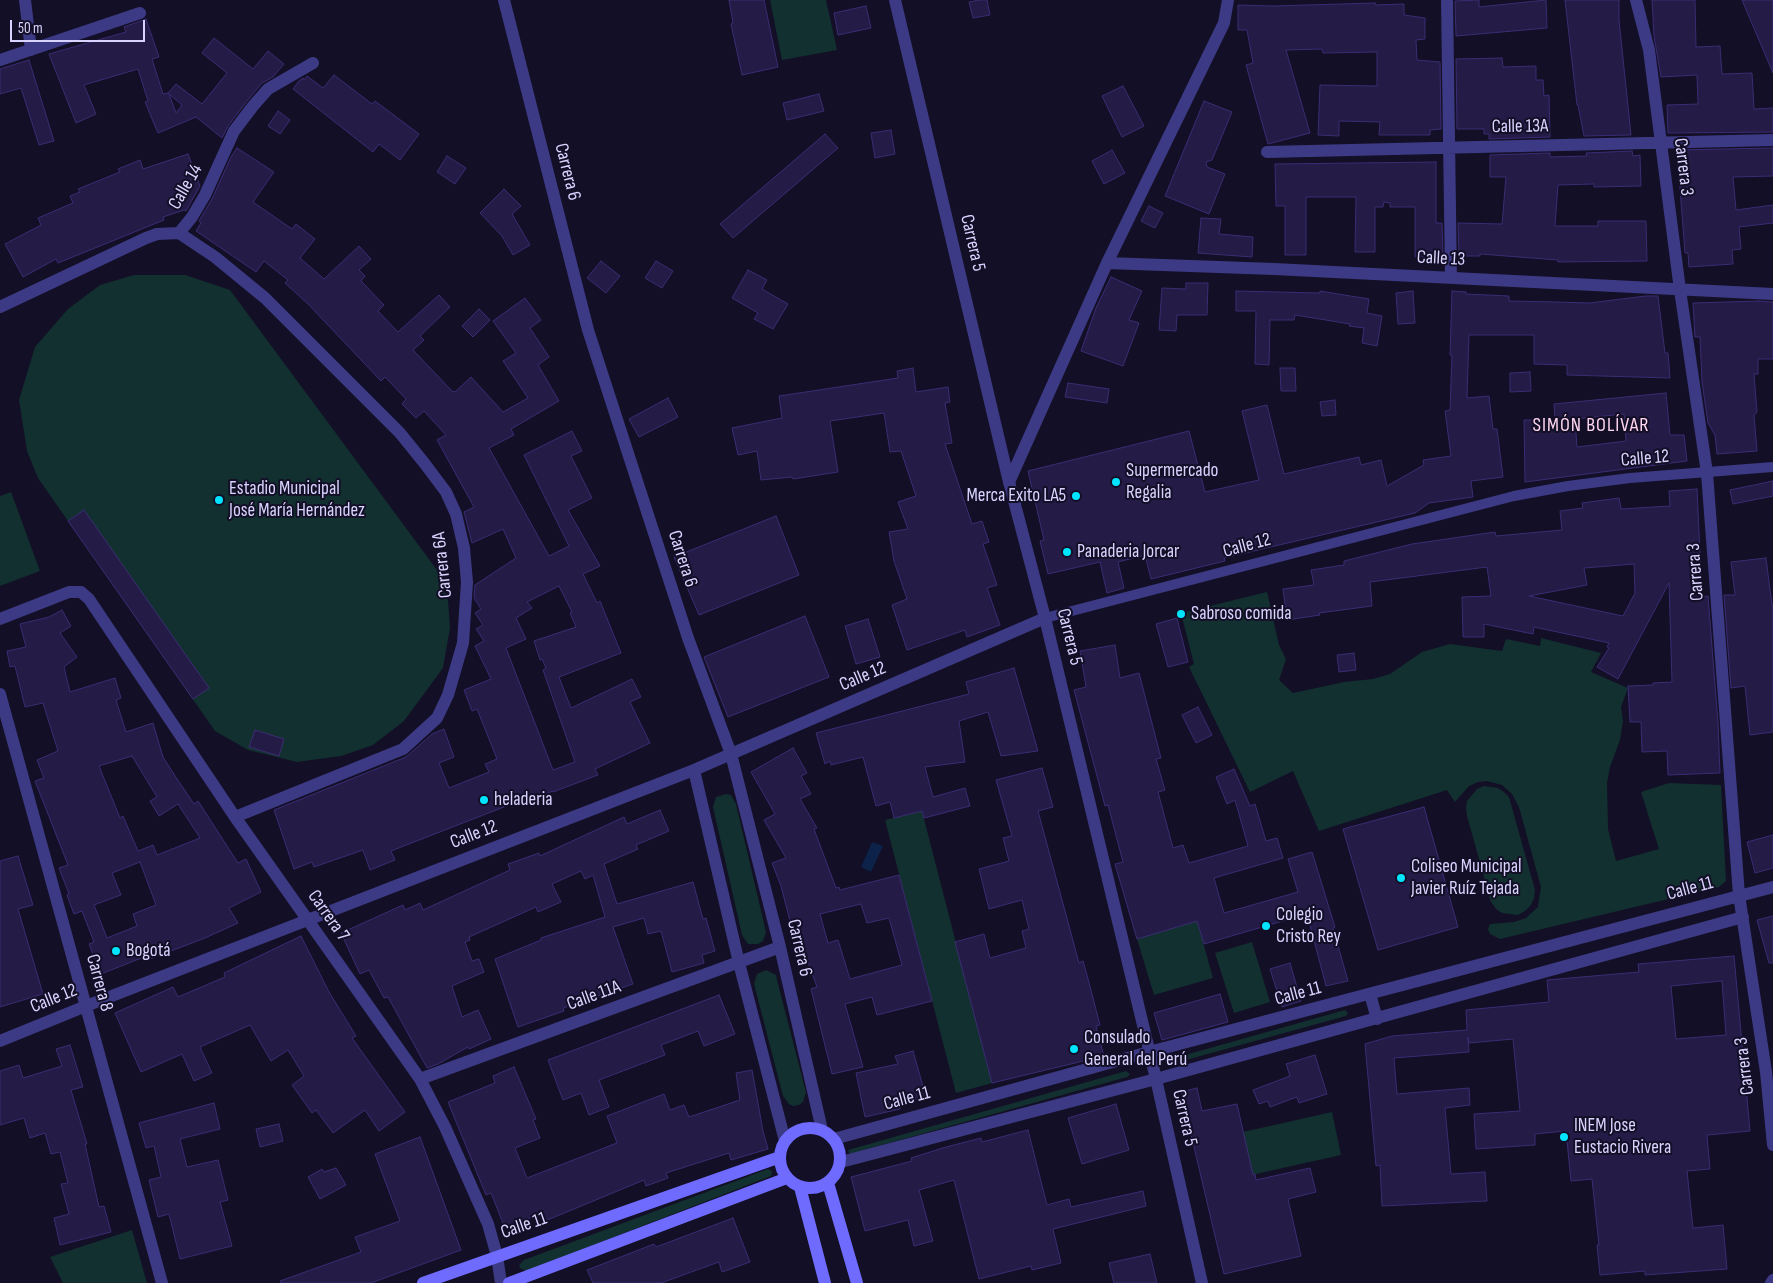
<!DOCTYPE html>
<meta charset="utf-8">
<style>
body{margin:0}
#map{position:relative;width:1773px;height:1283px;overflow:hidden;background:#130f26;font-family:"Sofia Sans Condensed",sans-serif}
canvas{display:block}
.scale{position:absolute;left:10px;top:20px;width:135px;height:22px;box-sizing:border-box;border:2px solid #d9d4ff;border-top:0;padding-left:6px;font-size:15px;line-height:18px;white-space:nowrap;color:#d9d4ff;-webkit-text-stroke:4px #130f26;paint-order:stroke}
</style>
<div id="map">
<canvas width="1773" height="1283"></canvas>
<div class="scale">50 m</div>
</div>
<script>
const c = document.querySelector('canvas').getContext('2d');
c.lineJoin = 'round';
function paint(path, color) {
  c.fillStyle = color;
  c.fill(path, 'evenodd');
}
function shape(rows) {
  const path = new Path2D();
  for (const r of rows) {
    if (r.length === 3) {
      path.moveTo(r[0] + r[2], r[1]);
      path.arc(r[0], r[1], r[2], 0, 2 * Math.PI);
      continue;
    }
    path.moveTo(r[0], r[1]);
    for (let i = 2; i < r.length; i += 2) path.lineTo(r[i], r[i + 1]);
  }
  return path;
}
function strokePath(path, color, width, dash) {
  c.strokeStyle = color;
  c.lineWidth = width;
  c.lineCap = dash ? 'butt' : 'round';
  c.setLineDash(dash || []);
  c.stroke(path);
}
function write(font, color, halo, rows, align = 'center') {
  c.font = font + ' "Sofia Sans Condensed",sans-serif';
  c.lineWidth = 4;
  c.setLineDash([]);
  c.textBaseline = 'middle';
  c.strokeStyle = halo;
  c.fillStyle = color;
  for (const [text, x, y, turn = 0] of rows) {
    c.save();
    c.translate(x, y);
    c.rotate((+turn || 0) * Math.PI / 180);
    c.textAlign = isNaN(turn) ? turn : align;
    if (halo) c.strokeText(text, 0, 0);
    c.fillText(text, 0, 0);
    c.restore();
  }
}
paint(shape([
 [770,0,826,0,837,50,782,60],
 [134,275,185,275,230,290,437,570,448,600,450,628,443,668,404,721,373,745,341,756,297,762,248,750,215,731,38,478,27,451,19,400,35,347,68,309,100,285],
 [11,492,40,571,0,586,0,496],
 [1267,592,1279,645,1286,659,1279,680,1293,693,1344,682,1373,679,1390,674,1422,652,1450,644,1502,651,1506,639,1540,646,1541,638,1601,653,1591,672,1628,688,1621,707,1623,721,1620,740,1610,767,1607,783,1608,829,1616,861,1659,849,1641,792,1669,783,1721,785,1726,881,1719,887,1500,939,1490,934,1488,929,1490,924,1514,922,1526,918,1538,907,1541,887,1519,807,1512,794,1502,785,1487,781,1478,782,1469,786,1455,802,1447,790,1319,831,1293,771,1250,792,1189,667,1194,664,1181,613],
 [1484,786,1498,788,1504,792,1509,797,1535,890,1534,898,1531,905,1525,911,1518,915,1502,913,1496,909,1491,902,1467,816,1466,808,1467,801,1477,789],
 [726,794,731,795,736,804,766,932,763,941,758,944,748,944,742,935,713,807,716,797],
 [922,811,992,1083,956,1093,885,820],
 [1197,921,1213,978,1154,995,1137,939],
 [1252,942,1270,1002,1234,1013,1215,953],
 [766,970,776,975,777,980,806,1092,803,1102,799,1105,793,1106,789,1104,783,1096,754,984,757,974],
 [1345,1010,1348,1013,1346,1016,1175,1063,1170,1062,1171,1059],
 [1126,1071,1130,1074,1127,1077,853,1153,849,1153,848,1150],
 [1332,1112,1341,1155,1229,1180,1226,1163,1249,1158,1243,1132],
 [768,1169,772,1171,771,1176,526,1271,520,1268,519,1265,524,1260],
 [132,1230,147,1283,63,1283,50,1257]
]), '#12302f');
paint(shape([
 [872,842,883,846,871,872,861,867]
]), '#0c2248');
const building = shape([
 [729,0,764,0,778,67,742,75,731,24,733,23,729,0],
 [979,0,987,0,990,15,973,18,969,2,979,0],
 [1479,0,1479,7,1546,0,1547,28,1456,36,1455,1,1479,0],
 [1565,0,1619,0,1619,20,1631,135,1584,136,1578,105,1577,105,1565,0],
 [1652,0,1695,0,1696,47,1720,46,1722,74,1752,73,1754,109,1773,108,1773,132,1668,133,1667,105,1698,104,1697,75,1661,77,1654,36,1652,0],
 [1742,0,1773,0,1773,73,1742,0],
 [1375,3,1375,5,1404,4,1404,15,1425,18,1425,39,1416,40,1417,60,1440,62,1441,129,1430,130,1430,135,1379,135,1380,122,1339,121,1339,136,1318,135,1320,85,1377,86,1377,52,1323,53,1322,49,1286,50,1310,133,1268,144,1246,65,1253,63,1247,30,1238,30,1238,5,1273,6,1375,3],
 [866,6,871,28,838,35,834,13,866,6],
 [146,19,159,57,152,59,163,94,168,93,176,84,202,104,227,73,202,53,214,38,253,69,268,51,284,64,273,77,262,83,247,101,228,126,222,138,196,117,158,133,145,102,148,101,138,69,84,85,96,114,76,123,49,54,126,32,124,27,146,19],
 [169,94,182,105,176,113,169,94],
 [1502,58,1503,67,1536,66,1536,80,1543,80,1544,96,1549,95,1550,137,1489,139,1489,134,1484,134,1484,129,1457,129,1456,59,1502,58],
 [29,60,54,141,39,145,21,88,0,94,0,69,29,60],
 [334,75,372,104,375,101,419,134,400,160,379,144,373,152,293,89,299,81,303,78,304,80,307,76,323,88,334,75],
 [1123,86,1144,126,1122,137,1102,96,1123,86],
 [819,94,824,111,787,120,783,103,819,94],
 [1204,101,1232,112,1212,160,1206,162,1207,167,1225,174,1209,214,1165,196,1204,101],
 [278,111,290,120,280,134,268,126,278,111],
 [891,130,895,154,875,158,871,133,891,130],
 [825,134,838,148,733,238,720,224,825,134],
 [237,148,274,172,253,202,292,229,296,224,315,239,300,258,324,279,359,246,371,259,359,270,365,276,361,281,384,305,378,311,398,332,439,295,450,307,420,336,424,340,413,350,452,391,455,392,471,377,503,412,528,398,503,361,516,353,493,321,525,298,541,320,530,328,549,357,538,365,559,401,511,429,514,435,489,448,549,556,569,546,524,455,572,431,582,451,571,456,592,498,568,510,600,566,583,574,597,603,600,601,621,653,559,677,571,708,632,679,641,697,630,702,650,743,595,769,598,775,553,792,553,791,527,801,527,798,391,851,395,860,370,870,363,850,314,867,312,862,294,869,274,810,406,757,432,734,444,729,454,757,439,763,449,788,489,772,485,764,497,759,477,709,472,711,464,690,491,679,475,646,484,641,476,629,483,625,475,613,481,609,474,598,475,585,516,558,503,529,472,543,464,512,474,507,437,440,446,435,424,411,416,418,402,404,406,399,385,377,381,381,308,304,285,283,288,280,264,261,256,272,196,231,201,223,199,221,212,199,231,157,237,148],
 [559,586,572,612,570,613,576,627,534,641,540,660,542,659,546,668,543,670,575,762,553,770,506,648,526,639,516,618,532,608,527,602,559,586],
 [1773,148,1773,176,1733,177,1736,210,1773,205,1773,223,1739,227,1741,249,1732,250,1733,264,1689,267,1688,253,1685,253,1677,150,1773,148],
 [1112,150,1125,173,1104,184,1092,161,1112,150],
 [1632,151,1633,156,1640,155,1641,186,1594,187,1594,184,1558,185,1555,226,1598,226,1598,221,1646,221,1647,261,1558,262,1558,260,1480,254,1480,256,1459,256,1458,223,1502,224,1506,177,1490,177,1490,155,1550,153,1550,157,1587,156,1586,153,1632,151],
 [188,154,200,186,186,211,184,210,163,217,164,220,58,263,56,259,23,277,5,244,41,225,38,218,73,203,70,196,80,192,78,189,120,172,118,169,140,160,143,169,188,154],
 [447,156,466,168,455,184,437,172,447,156],
 [1436,162,1436,223,1442,223,1443,256,1415,257,1415,207,1390,207,1390,203,1384,202,1383,207,1375,207,1375,252,1355,252,1356,197,1306,197,1306,255,1285,255,1285,206,1276,206,1275,164,1436,162],
 [504,189,521,206,512,214,530,245,513,255,502,236,480,213,504,189],
 [1149,206,1163,213,1155,228,1141,221,1149,206],
 [1201,218,1221,219,1219,234,1253,237,1252,257,1198,253,1201,218],
 [601,261,620,276,606,293,587,278,601,261],
 [656,261,673,271,662,288,645,278,656,261],
 [748,270,767,280,762,289,788,304,773,329,754,319,758,313,732,298,748,270],
 [1111,277,1142,291,1129,320,1139,323,1123,366,1081,351,1096,308,1111,277],
 [1186,283,1208,283,1207,315,1177,315,1176,331,1159,330,1162,288,1186,289,1186,283],
 [1236,291,1320,293,1320,291,1369,299,1367,313,1382,316,1377,346,1362,343,1364,328,1349,326,1350,324,1295,315,1294,320,1270,320,1269,365,1255,364,1256,311,1236,311,1236,291],
 [1413,291,1415,323,1398,324,1396,293,1413,291],
 [1452,291,1466,292,1466,294,1509,296,1509,301,1557,302,1589,303,1646,296,1658,296,1665,353,1668,353,1670,378,1567,375,1567,365,1534,364,1534,335,1469,335,1467,398,1489,396,1493,429,1497,429,1503,477,1471,481,1473,497,1429,503,1415,513,1224,558,1225,561,1151,579,1145,555,1118,562,1124,588,1107,593,1100,562,1048,574,1040,541,1044,540,1028,471,1189,431,1205,492,1259,480,1242,411,1267,405,1284,474,1359,457,1361,465,1381,460,1387,486,1424,465,1423,460,1451,456,1445,411,1450,410,1452,355,1450,355,1452,291],
 [1759,301,1773,302,1773,359,1758,359,1758,374,1754,374,1757,412,1754,415,1757,451,1717,454,1715,435,1708,423,1702,382,1700,337,1695,337,1693,303,1759,301],
 [479,309,490,320,473,337,462,326,479,309],
 [913,368,916,392,948,387,950,402,945,403,952,443,945,444,972,524,982,521,989,542,983,544,997,585,987,588,1000,625,967,637,965,630,907,650,892,605,907,599,894,561,889,532,908,529,898,502,916,496,901,451,890,452,884,413,830,421,838,472,793,479,792,477,761,480,757,451,738,455,732,428,782,418,779,396,898,378,897,371,913,368],
 [1280,368,1295,368,1296,391,1281,391,1280,368],
 [1530,372,1531,391,1510,392,1510,373,1530,372],
 [1068,383,1109,389,1107,403,1065,397,1068,383],
 [1666,393,1670,435,1684,435,1687,461,1525,482,1524,420,1555,420,1554,404,1666,393],
 [1624,414,1626,441,1577,447,1575,419,1624,414],
 [668,398,678,417,639,437,629,419,668,398],
 [1335,400,1336,415,1322,416,1320,402,1335,400],
 [1773,481,1773,496,1733,504,1730,490,1773,481],
 [1697,489,1702,597,1708,596,1718,723,1720,773,1668,775,1667,751,1642,752,1641,722,1630,722,1628,686,1653,685,1653,683,1672,682,1669,583,1618,679,1597,667,1609,648,1607,647,1609,643,1534,627,1533,634,1484,624,1484,637,1463,637,1462,597,1491,596,1487,567,1370,582,1372,606,1319,613,1320,615,1287,620,1283,589,1314,585,1311,570,1344,565,1344,561,1412,544,1495,532,1496,536,1562,530,1560,511,1583,508,1582,503,1619,498,1621,509,1670,506,1669,491,1697,489],
 [1634,564,1635,593,1623,616,1529,596,1587,585,1584,568,1634,564],
 [84,510,209,688,193,699,68,521,84,510],
 [776,516,799,575,699,615,674,557,776,516],
 [1766,558,1772,605,1773,605,1773,732,1750,735,1745,686,1731,688,1724,595,1735,595,1731,562,1766,558],
 [62,610,71,626,60,633,77,657,64,667,70,692,115,678,121,698,116,700,126,732,153,723,163,757,177,779,194,804,198,801,238,863,246,859,261,892,229,908,238,923,205,938,150,959,149,955,101,974,89,944,94,942,82,911,74,914,67,895,69,894,59,868,68,865,35,781,44,778,37,760,58,751,43,703,25,707,15,666,10,667,7,651,26,647,20,624,49,617,62,610],
 [132,756,157,797,150,801,159,816,178,804,200,838,157,855,153,845,138,851,123,816,120,818,99,766,132,756],
 [140,862,156,905,133,914,137,926,107,938,94,905,121,895,112,873,140,862],
 [805,616,829,677,728,717,704,657,805,616],
 [1177,618,1188,662,1168,667,1156,624,1177,618],
 [868,619,880,657,856,664,845,626,868,619],
 [1115,645,1120,678,1139,673,1161,758,1156,759,1165,790,1158,792,1173,848,1183,845,1189,863,1248,846,1235,800,1227,804,1216,777,1234,769,1250,806,1255,804,1266,841,1277,838,1283,858,1214,878,1224,913,1298,892,1288,859,1312,852,1335,927,1333,928,1348,981,1326,986,1307,914,1204,944,1197,921,1137,939,1115,864,1123,862,1108,805,1105,806,1074,690,1086,687,1080,651,1115,645],
 [1354,653,1356,670,1339,672,1337,655,1354,653],
 [1014,668,1038,751,1001,756,988,712,959,721,965,762,925,767,933,797,965,788,970,806,924,818,922,811,894,818,890,802,876,806,863,757,831,765,830,761,825,764,816,733,969,694,966,682,1014,668],
 [1198,707,1212,735,1196,743,1182,715,1198,707],
 [255,730,284,739,279,756,249,747,255,730],
 [793,748,807,773,801,776,811,794,800,799,817,828,814,829,836,888,839,887,840,890,899,875,932,1001,877,1015,872,997,845,1004,863,1067,832,1074,811,989,817,987,803,948,796,920,790,921,781,886,772,863,786,858,764,820,775,814,751,772,793,748],
 [861,904,867,923,889,918,902,965,850,979,838,940,828,943,820,914,861,904],
 [1042,768,1053,807,1038,811,1079,963,1083,961,1087,975,1100,1025,1096,1026,1104,1056,992,1083,955,942,984,934,990,958,1026,948,1022,931,1029,929,1022,900,989,909,979,869,1009,861,1003,838,1012,836,996,780,1042,768],
 [1424,807,1458,927,1378,950,1343,829,1424,807],
 [660,810,669,831,636,845,638,849,604,864,617,904,693,882,703,919,706,918,715,951,702,955,704,963,672,972,661,931,648,934,644,918,613,927,633,984,563,1008,564,1011,518,1027,495,959,541,940,541,938,605,917,593,875,585,879,581,871,552,884,561,902,538,912,536,907,469,937,470,940,465,942,472,961,479,959,484,972,452,986,462,1017,478,1010,491,1039,469,1049,468,1047,438,1064,427,1068,388,997,384,998,369,970,360,974,341,933,403,905,405,910,420,903,423,910,510,870,508,864,539,853,540,856,624,817,627,824,660,810],
 [1773,835,1773,868,1755,873,1747,842,1773,835],
 [18,856,33,905,18,909,43,994,0,1007,0,861,18,856],
 [1773,916,1773,963,1769,963,1757,920,1773,916],
 [301,936,329,992,356,1036,352,1038,405,1112,379,1131,365,1110,333,1133,316,1110,312,1113,292,1085,304,1076,288,1050,271,1061,250,1025,200,1047,212,1073,194,1081,182,1054,141,1072,115,1013,173,987,178,997,225,977,224,973,301,936],
 [1734,956,1750,1131,1707,1135,1710,1169,1687,1171,1693,1228,1723,1225,1727,1269,1645,1275,1645,1271,1600,1275,1597,1245,1599,1245,1592,1179,1571,1181,1566,1131,1535,1134,1535,1145,1476,1149,1474,1114,1520,1111,1513,1039,1469,1043,1468,1037,1469,1052,1394,1058,1397,1094,1469,1088,1470,1105,1445,1108,1451,1174,1485,1172,1487,1201,1382,1206,1380,1165,1376,1166,1365,1044,1392,1036,1467,1030,1466,1010,1549,1002,1547,980,1639,972,1638,964,1734,956],
 [1722,981,1726,1035,1676,1039,1671,986,1722,981],
 [1290,963,1301,1001,1282,1007,1270,969,1290,963],
 [1220,994,1228,1022,1162,1040,1154,1013,1220,994],
 [719,995,735,1034,704,1046,698,1031,661,1045,665,1055,599,1080,609,1107,589,1115,581,1093,563,1100,548,1060,719,995],
 [70,1045,83,1087,71,1090,87,1144,85,1144,99,1207,104,1206,111,1232,60,1245,54,1218,69,1214,61,1184,68,1183,60,1152,51,1154,45,1133,30,1138,24,1118,0,1125,0,1071,19,1065,23,1078,62,1066,56,1049,70,1045],
 [913,1051,926,1097,899,1104,900,1109,865,1117,856,1073,898,1064,895,1056,913,1051],
 [1315,1055,1327,1094,1299,1103,1297,1097,1270,1107,1268,1101,1259,1104,1253,1090,1290,1076,1286,1064,1315,1055],
 [514,1067,536,1119,533,1120,540,1138,515,1148,527,1178,617,1143,607,1116,664,1094,670,1110,684,1105,689,1117,740,1100,736,1073,752,1070,763,1131,768,1149,731,1160,729,1153,666,1173,668,1178,646,1186,644,1180,545,1221,542,1213,505,1228,491,1193,486,1195,448,1102,495,1083,493,1076,514,1067],
 [1197,1088,1202,1111,1237,1104,1253,1175,1255,1174,1256,1180,1310,1168,1316,1192,1288,1199,1301,1256,1224,1274,1181,1092,1197,1088],
 [214,1103,220,1129,180,1139,187,1167,218,1160,228,1200,220,1202,232,1246,180,1259,169,1214,158,1217,149,1180,161,1177,154,1146,146,1148,139,1123,214,1103],
 [1116,1104,1129,1150,1082,1164,1068,1118,1116,1104],
 [279,1124,283,1141,260,1147,256,1129,279,1124],
 [1028,1130,1047,1205,1069,1199,1071,1207,1143,1191,1146,1206,1053,1229,1061,1263,1032,1270,1031,1266,979,1279,954,1180,919,1190,933,1241,914,1246,908,1220,865,1231,851,1177,912,1161,911,1158,946,1147,981,1138,982,1142,1028,1130],
 [420,1137,461,1250,371,1283,281,1283,280,1281,361,1252,355,1237,400,1221,375,1154,420,1137],
 [336,1168,346,1185,320,1199,308,1177,322,1169,324,1172,336,1168],
 [733,1218,750,1262,722,1272,719,1262,661,1283,593,1283,587,1270,654,1244,656,1247,733,1218],
 [1150,1254,1157,1283,1114,1283,1109,1263,1150,1254]
]);
paint(building, '#241b47');
strokePath(building, '#3b2d73', 1);
strokePath(shape([
 [1045,618,1514,496,1568,486,1630,478,1773,467]
]), '#3d3a85', 10);
strokePath(shape([
 [25,0,31,50],
 [504,0,588,330,688,638,731,754,780,947,822,1130],
 [1447,0,1451,278],
 [1636,0,1649,50,1680,290,1707,473,1739,895,1766,1072,1773,1145],
 [0,60,140,13],
 [1267,152,1773,140],
 [179,233,215,257,265,298,400,433,425,464,446,492,456,514,464,548,467,582,463,643,448,695,437,718,403,749,235,817],
 [1107,263,1274,269,1773,294],
 [0,307,146,238,157,234,179,233,192,217,205,195,234,131,253,106,268,89,313,63],
 [1009,482,1107,263,1224,23,1228,0],
 [0,619,69,592,81,592,89,599,235,817,420,1079,445,1127,488,1224,497,1256,501,1283],
 [694,770,739,963,785,1141],
 [1370,994,1377,1019],
 [0,1041,86,1006,694,770,1045,618],
 [1149,1052,1773,887],
 [420,1079,780,947],
 [1202,1283,1156,1079,1743,917],
 [1771,1283,1773,1280]
]), '#3d3a85', 12);
strokePath(shape([
 [0,694,162,1283],
 [834,1139,1149,1052],
 [841,1162,1156,1079,1045,618,1009,482,895,0]
]), '#3d3a85', 12);
strokePath(shape([
 [810,1158,30],
 [828,1183,857,1283],
 [800,1187,825,1283],
 [423,1283,780,1157],
 [509,1283,787,1178]
]), '#6f6bff', 12);
for (const [x, y, r, color] of [
 [1116,482,5,"#00e5ff"],
 [1076,496,5,"#00e5ff"],
 [219,500,5,"#00e5ff"],
 [1067,552,5,"#00e5ff"],
 [1181,614,5,"#00e5ff"],
 [484,800,5,"#00e5ff"],
 [1401,878,5,"#00e5ff"],
 [1266,926,5,"#00e5ff"],
 [116,951,5,"#00e5ff"],
 [1074,1049,5,"#00e5ff"],
 [1564,1137,5,"#00e5ff"]
]) {
  const dot = new Path2D();
  dot.arc(x, y, r, 0, 2 * Math.PI);
  c.fillStyle = color;
  c.fill(dot);
  strokePath(dot, '#130f26', 2);
}
write('19px', '#d9d4ff', '#130f26', [
 ["Calle 13A",1520,127,-1],
 ["Carrera 3",1683,167,83],
 ["Carrera 6",567,172,76],
 ["Calle 14",186,187,-60],
 ["Carrera 5",972,243,77],
 ["Calle 13",1441,259,3],
 ["Calle 12",1645,459,-5],
 ["Calle 12",1247,546,-15],
 ["Carrera 6",682,559,72],
 ["Carrera 6A",443,565,-96],
 ["Carrera 3",1696,572,-94],
 ["Carrera 5",1069,637,76],
 ["Calle 12",863,677,-23],
 ["Calle 12",474,835,-21],
 ["Calle 11",1690,889,-15],
 ["Carrera 7",328,916,55],
 ["Carrera 6",799,948,77],
 ["Carrera 8",99,983,75],
 ["Calle 11",1298,994,-15],
 ["Calle 11A",594,996,-20],
 ["Calle 12",54,999,-22],
 ["Carrera 3",1745,1066,-97],
 ["Calle 11",907,1099,-15],
 ["Carrera 5",1184,1118,77],
 ["Calle 11",524,1226,-19]
]);
write('19px', '#d9d4ff', '#130f26', [
 ["Supermercado",1126,471],
 ["Regalia",1126,493],
 ["Estadio Municipal",229,489],
 ["José María Hernández",229,511],
 ["Merca Exito LA5",1066,496,"right"],
 ["Panaderia Jorcar",1077,552],
 ["Sabroso comida",1191,614],
 ["heladeria",494,800],
 ["Coliseo Municipal",1411,867],
 ["Javier Ruíz Tejada",1411,889],
 ["Colegio",1276,915],
 ["Cristo Rey",1276,937],
 ["Bogotá",126,951],
 ["Consulado",1084,1038],
 ["General del Perú",1084,1060],
 ["INEM Jose",1574,1126],
 ["Eustacio Rivera",1574,1148]
], 'left');
c.letterSpacing = '1px';
write('20px', '#ffd6f0', '#130f26', [
 ["SIMÓN BOLÍVAR",1591,426]
]);
c.letterSpacing = '0px';
</script>
